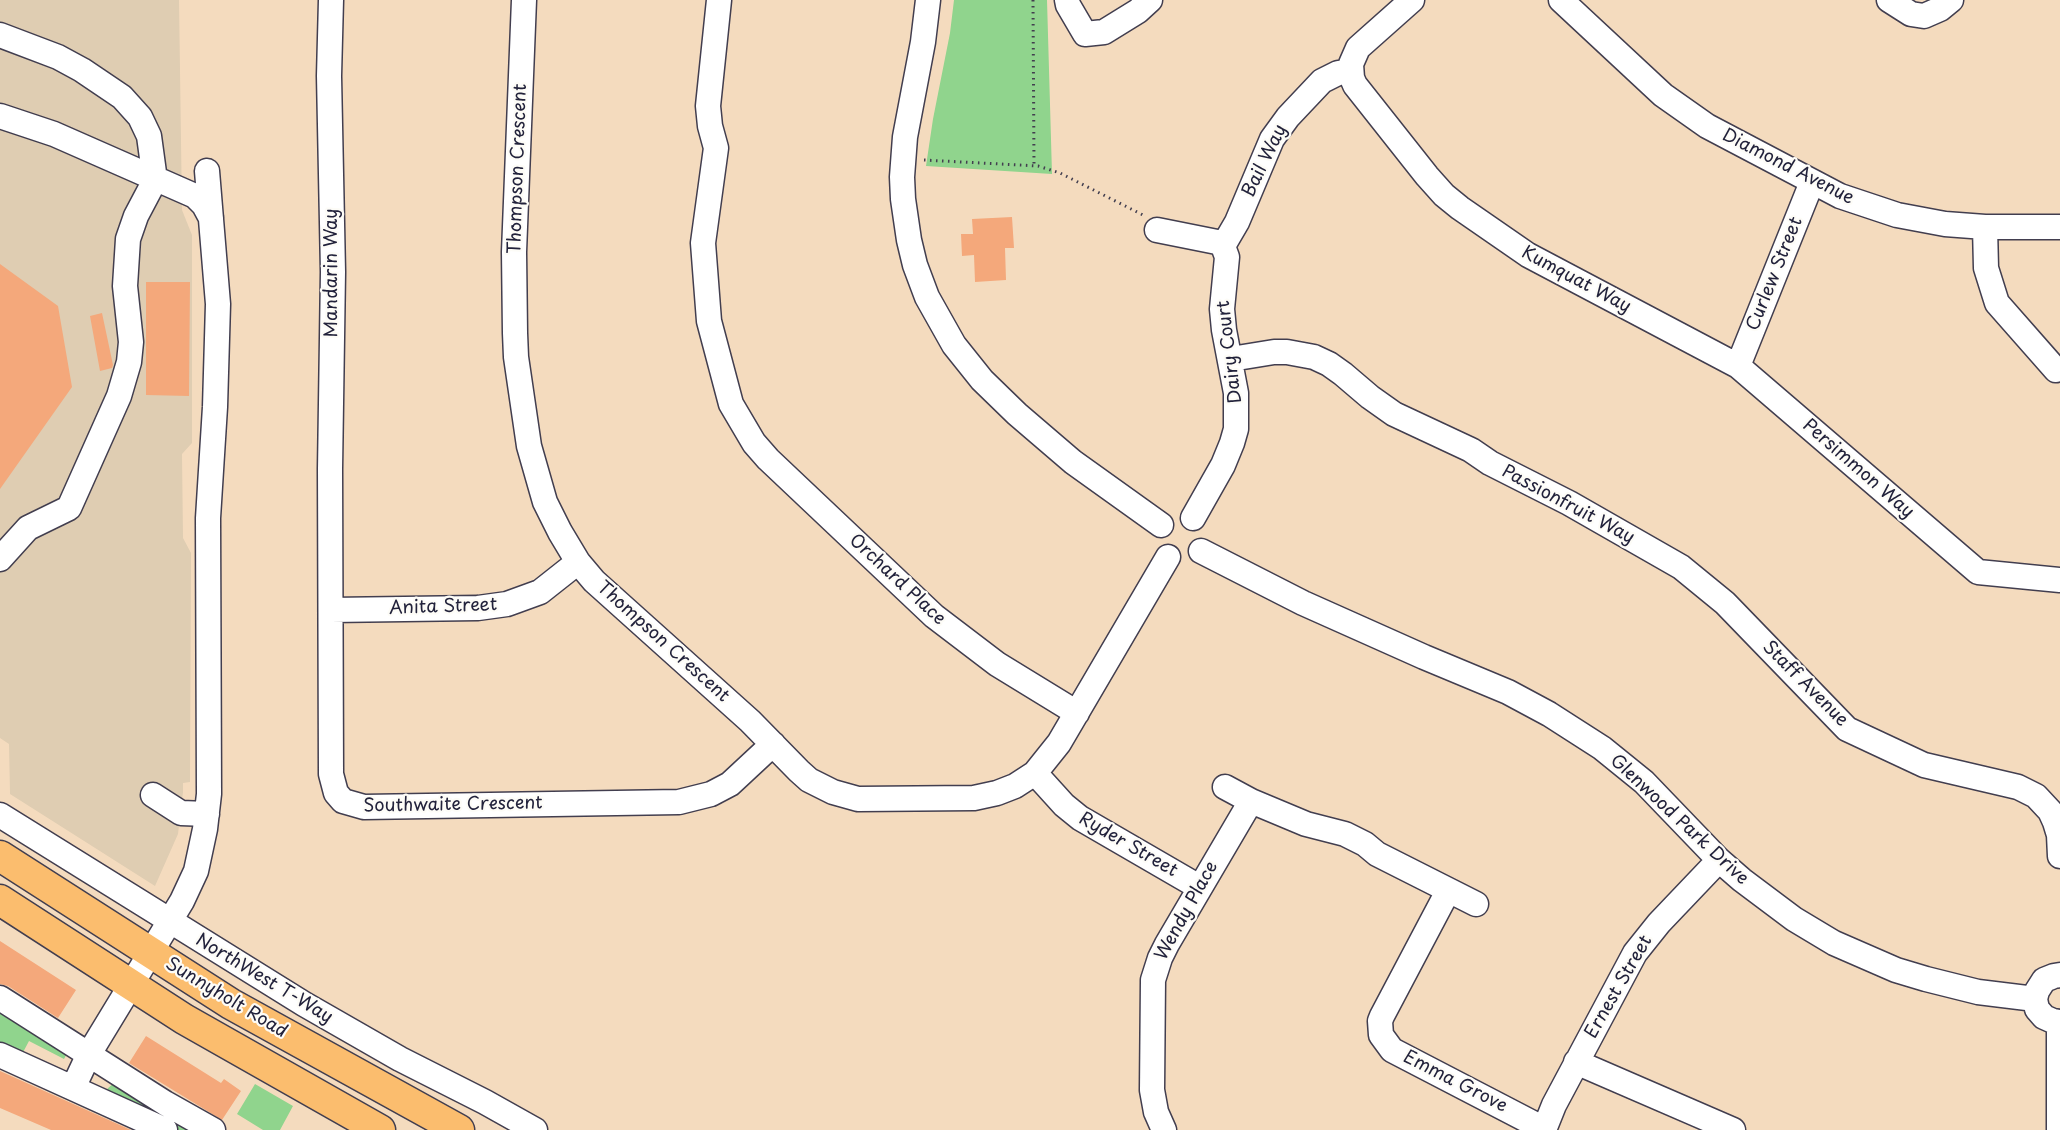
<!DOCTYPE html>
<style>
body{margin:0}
canvas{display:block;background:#f4dbbe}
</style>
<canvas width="2060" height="1130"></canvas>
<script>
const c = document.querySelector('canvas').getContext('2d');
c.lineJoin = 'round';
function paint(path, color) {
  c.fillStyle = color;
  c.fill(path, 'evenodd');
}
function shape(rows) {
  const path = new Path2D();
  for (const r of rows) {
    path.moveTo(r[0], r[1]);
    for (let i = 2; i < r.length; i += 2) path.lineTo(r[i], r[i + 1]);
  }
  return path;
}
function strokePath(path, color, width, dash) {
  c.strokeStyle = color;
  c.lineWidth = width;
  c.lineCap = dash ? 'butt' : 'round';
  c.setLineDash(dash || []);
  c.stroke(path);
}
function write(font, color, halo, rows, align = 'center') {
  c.font = font + ' "Playpen Sans",sans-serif';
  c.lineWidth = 4.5;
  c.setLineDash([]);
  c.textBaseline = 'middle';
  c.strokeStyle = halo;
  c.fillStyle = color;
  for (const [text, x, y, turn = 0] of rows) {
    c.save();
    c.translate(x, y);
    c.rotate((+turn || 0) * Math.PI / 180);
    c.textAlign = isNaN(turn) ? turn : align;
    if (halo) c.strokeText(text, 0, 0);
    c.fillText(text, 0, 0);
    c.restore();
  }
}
paint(shape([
 [0,0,179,0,182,210,192,235,192,443,182,454,183,538,191,553,190,782,183,783,183,792,178,834,155,886,10,794,9,744,0,738]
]), '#dfcdb2');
paint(shape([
 [954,0,1047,0,1052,174,926,166,933,119,950,33],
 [0,1005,69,1050,64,1059,29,1041,20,1058,0,1049],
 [117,1080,197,1130,179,1130,107,1097,106,1090],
 [255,1084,293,1106,280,1130,263,1130,237,1114]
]), '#90d48d');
paint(shape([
 [1012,217,1014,248,1005,248,1006,280,975,282,974,255,962,256,961,234,973,234,972,219],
 [0,264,58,306,72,387,0,489],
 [146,282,190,282,189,396,146,395],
 [102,313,113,365,112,368,100,371,90,316],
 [0,941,76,990,58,1018,8,986,0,984],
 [146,1036,221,1083,224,1079,241,1091,222,1120,129,1063],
 [0,1071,131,1130,51,1130,0,1108]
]), '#f4a87b');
const minor = shape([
 [331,0,329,76,333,272,330,469,331,774,336,793,343,801,364,807,679,802,711,794,730,784,773,744],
 [524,0,514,252,515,333,516,357,529,446,545,502,560,532,578,562,594,581,750,721,799,771,809,780,833,792,858,799,974,798,997,793,1015,786,1035,773,1059,743,1168,557],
 [719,0,708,106,710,126,716,148,703,243,709,321,731,404,754,443,768,459,934,616,997,664,1077,713],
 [928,0,923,42,905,137,902,177,903,199,909,240,915,265,927,297,954,345,982,380,1017,414,1073,462,1161,525],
 [1067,0,1068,5,1085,34,1104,32,1138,11,1150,0],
 [1412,0,1358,48,1351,64,1352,78,1355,85,1427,176,1444,195,1460,208,1528,255,1738,366,1978,572,2060,580],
 [1561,0,1663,95,1707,126,1840,196,1897,215,1945,224,1985,227,2060,227],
 [1889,0,1911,14,1924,16,1940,9,1951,0],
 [0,35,58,57,82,70,122,97,140,117,149,136,155,180,136,216,128,239,125,286,131,342,129,362,119,396,69,508,28,528,0,559],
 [0,116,54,134,195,196,204,205,211,218],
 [1985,227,1986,268,1997,303,2056,370],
 [1157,230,1217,242,1223,246,1227,257,1222,309,1224,330,1236,393,1236,429,1232,443,1223,465,1193,518],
 [1223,246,1237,222,1272,139,1288,117,1322,81,1338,73,1351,71],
 [1231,359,1274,352,1287,352,1314,357,1329,364,1343,374,1370,397,1394,414,1471,450,1490,463,1569,503,1681,567,1725,603,1847,729,1924,765,2018,787,2036,796,2050,811,2055,822,2059,835,2060,856],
 [1738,366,1812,182],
 [1201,551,1303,603,1424,657,1508,692,1549,714,1602,748,1644,782,1719,860,1742,880,1794,919,1834,943,1896,970,1926,979,1978,992,2035,999],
 [331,610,478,608,507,604,540,592,578,562],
 [1035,773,1064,805,1080,818,1199,887],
 [153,795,181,813,207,814],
 [1251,801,1306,824,1345,834,1365,844,1377,854,1476,904],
 [0,815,304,1004,400,1059,485,1102,535,1130],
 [1448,891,1382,1016,1380,1021,1381,1035,1392,1050,1544,1129],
 [2060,975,2054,976,2044,980,2037,991,2035,999,2037,1009,2044,1017,2053,1021,2060,1022],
 [0,998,165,1103,213,1130],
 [2059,1022,2059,1130],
 [0,1055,165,1130],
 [1576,1062,1733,1130],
 [73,1088,89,1054,182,901,196,871,205,829,209,794,208,518,215,407,218,304,207,171],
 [1164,1130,1156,1112,1152,1090,1153,980,1160,958,1167,944,1251,801,1225,787],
 [1544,1130,1554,1105,1635,953,1659,923,1719,860]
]);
const major = shape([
 [0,856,231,1004,459,1130],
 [0,900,184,1019,380,1130]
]);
strokePath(minor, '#423e4f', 27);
strokePath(major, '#423e4f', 33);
strokePath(shape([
 [1033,0,1034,166],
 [924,160,1038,166,1060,173,1143,215]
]), '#423e4f', 3, [1.5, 4.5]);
strokePath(minor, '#fff', 24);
strokePath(major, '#fbbd6e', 30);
write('18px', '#22223b', '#fdfcf7', [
 ["Bail Way",1265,161,-64],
 ["Diamond Avenue",1788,167,27],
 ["Thompson Crescent",518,169,-88],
 ["Mandarin Way",332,273,-90],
 ["Curlew Street",1775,274,-68],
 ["Kumquat Way",1576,280,28],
 ["Dairy Court",1230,352,-97],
 ["Persimmon Way",1858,469,41],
 ["Passionfruit Way",1568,505,28],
 ["Orchard Place",897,580,43],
 ["Anita Street",443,607,-2],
 ["Thompson Crescent",663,642,42],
 ["Staff Avenue",1805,684,45],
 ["Southwaite Crescent",453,805,-1],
 ["Glenwood Park Drive",1679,820,43],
 ["Ryder Street",1128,845,30],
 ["Wendy Place",1187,911,-61],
 ["NorthWest T-Way",264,979,31],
 ["Ernest Street",1619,987,-60],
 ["Sunnyholt Road",226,998,31],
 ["Emma Grove",1455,1082,27]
]);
</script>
